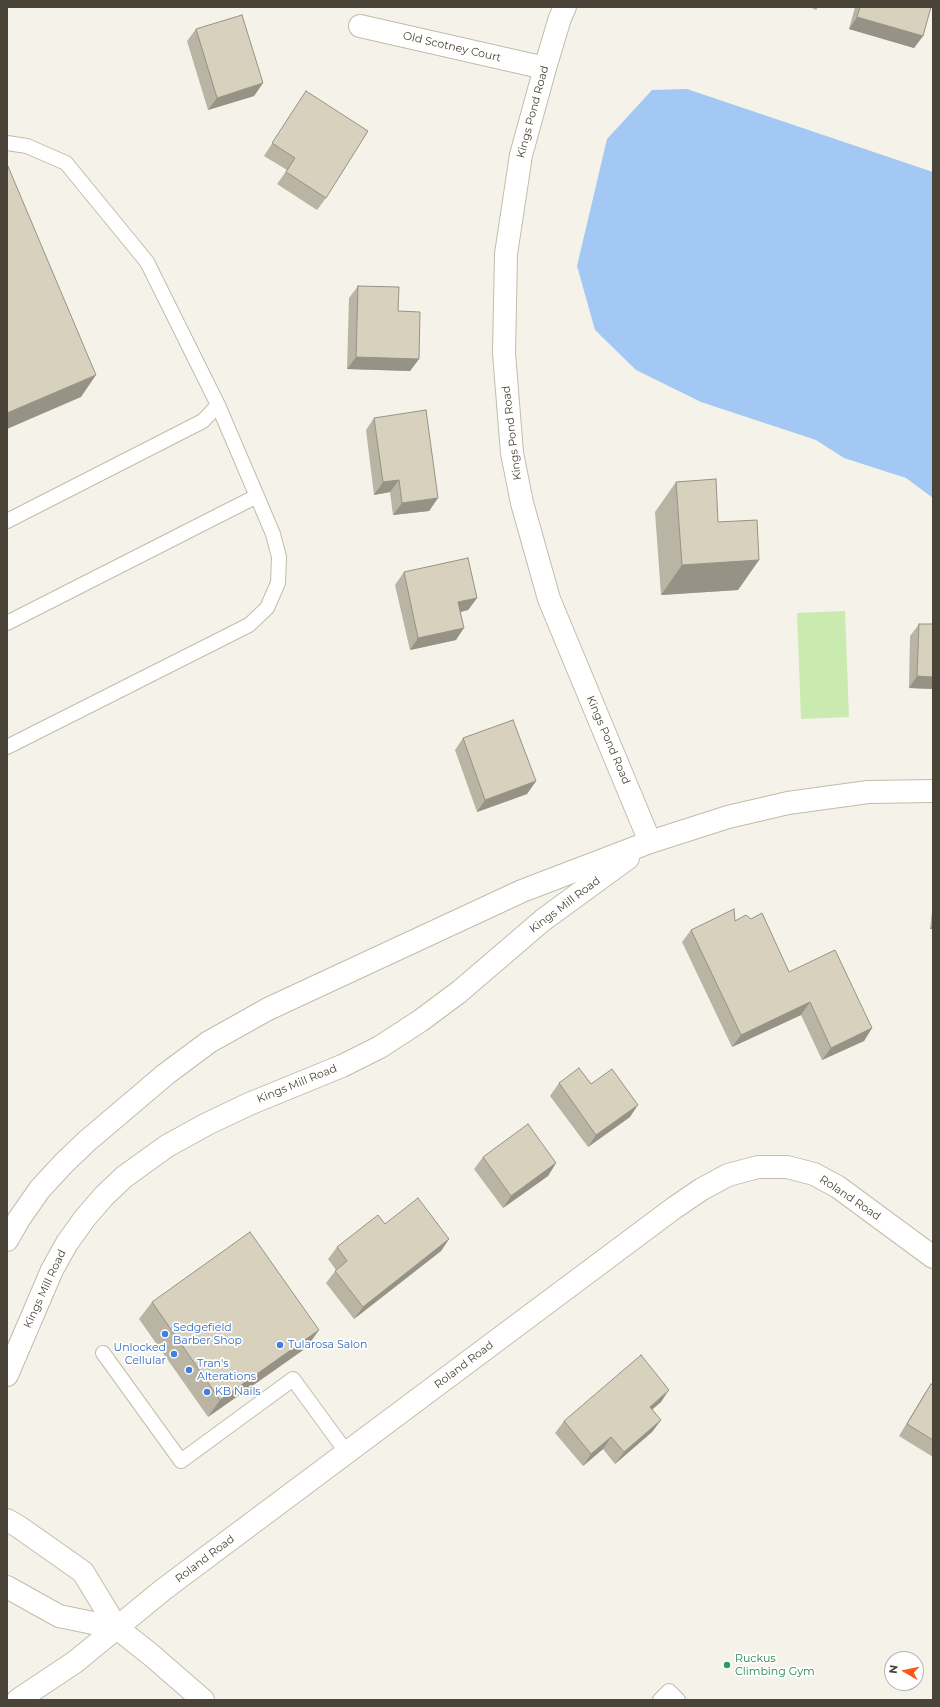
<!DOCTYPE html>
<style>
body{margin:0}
#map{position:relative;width:940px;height:1707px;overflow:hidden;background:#f5f3e9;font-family:Montserrat,sans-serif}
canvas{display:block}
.frame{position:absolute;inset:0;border:8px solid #494437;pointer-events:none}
.north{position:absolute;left:884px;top:1651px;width:40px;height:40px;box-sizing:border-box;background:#fff;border:1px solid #b6b4af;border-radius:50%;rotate:279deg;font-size:11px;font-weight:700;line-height:16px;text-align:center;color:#494437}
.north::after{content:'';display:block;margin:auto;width:14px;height:18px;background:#ff5716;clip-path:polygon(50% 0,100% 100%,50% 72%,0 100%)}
</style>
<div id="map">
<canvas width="940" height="1707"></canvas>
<div class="frame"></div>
<div class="north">N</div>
</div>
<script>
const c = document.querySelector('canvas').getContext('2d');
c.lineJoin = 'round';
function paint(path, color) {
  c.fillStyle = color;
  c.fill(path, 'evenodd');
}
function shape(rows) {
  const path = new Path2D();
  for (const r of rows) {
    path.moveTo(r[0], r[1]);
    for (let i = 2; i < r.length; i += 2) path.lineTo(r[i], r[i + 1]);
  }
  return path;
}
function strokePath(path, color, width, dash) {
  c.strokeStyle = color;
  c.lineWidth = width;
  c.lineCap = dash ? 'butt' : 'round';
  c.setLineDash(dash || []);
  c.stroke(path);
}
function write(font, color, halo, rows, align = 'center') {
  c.font = font + ' Montserrat,sans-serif';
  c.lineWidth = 3.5;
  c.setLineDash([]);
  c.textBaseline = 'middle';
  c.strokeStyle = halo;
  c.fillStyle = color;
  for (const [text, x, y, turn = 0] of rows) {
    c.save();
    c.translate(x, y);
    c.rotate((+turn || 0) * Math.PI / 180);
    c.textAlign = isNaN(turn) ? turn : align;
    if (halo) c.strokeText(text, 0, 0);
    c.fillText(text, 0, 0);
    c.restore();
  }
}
paint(shape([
 [845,611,849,717,801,719,797,613]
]), '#c9ebb0');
paint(shape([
 [687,89,933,172,933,498,906,478,844,458,816,440,701,402,636,370,595,330,577,266,607,139,652,90]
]), '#a3c8f4');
const service = shape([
 [7,143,27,146,66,163,147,262,218,405,273,534,279,557,278,583,267,608,249,625,7,747],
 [7,521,203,421,218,405],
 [7,623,257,496],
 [103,1353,181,1461,293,1379,347,1453],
 [660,1700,669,1691,678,1700]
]);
const minor = shape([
 [565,7,560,18,545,68,521,155,506,254,504,353,512,453,522,503,549,599,650,842],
 [360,26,545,68],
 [7,1240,19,1219,40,1189,64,1163,87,1141,166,1074,209,1042,268,1009,522,891,650,842,728,817,788,803,868,792,933,791],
 [7,1375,52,1270,67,1243,85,1218,104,1196,124,1177,167,1146,207,1124,249,1104,342,1066,380,1047,420,1021,459,992,543,920,628,858],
 [18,1700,75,1662,164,1589,674,1208,702,1189,728,1175,758,1167,787,1167,814,1174,838,1187,933,1257]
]);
const tertiary = shape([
 [7,1520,19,1527,83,1572,117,1628,150,1654,203,1700],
 [7,1587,59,1616,117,1628]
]);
strokePath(service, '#c1bcab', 16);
strokePath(minor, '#c1bcab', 24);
strokePath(tertiary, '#c1bcab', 24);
strokePath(service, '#fff', 14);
strokePath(minor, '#fff', 22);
strokePath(tertiary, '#fff', 22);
paint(shape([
 [810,7,818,7,816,10],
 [855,7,931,7,923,36,914,48,849,29],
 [196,29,263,83,254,96,208,110,187,41],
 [306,91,326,198,317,210,277,184,287,170,264,156],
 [358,286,398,311,419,359,410,371,347,369,349,298],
 [374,418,438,498,429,511,393,515,390,492,374,495,366,430],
 [676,482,718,522,759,560,738,590,661,595,655,512],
 [404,572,477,598,468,610,461,612,456,640,410,650,395,585],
 [919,624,933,624,933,689,909,688,910,636],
 [463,738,536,781,527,794,477,812,455,750],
 [933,903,933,929,930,929],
 [735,921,789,972,872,1028,864,1041,822,1060,801,1015,732,1047,682,942,691,930],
 [559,1083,591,1084,630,1117,588,1147,550,1096],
 [483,1157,556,1163,548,1176,503,1208,474,1169],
 [385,1224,449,1239,441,1251,354,1319,326,1283,336,1270,328,1259,337,1247],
 [152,1302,319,1330,306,1348,208,1417,139,1319],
 [931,1384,933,1385,933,1457,899,1436,923,1396],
 [661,1402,652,1409,661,1420,652,1432,615,1464,603,1449,583,1466,555,1433,564,1421]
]), '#b9b4a3');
paint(shape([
 [857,17,923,36,914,48,849,29],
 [263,83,254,96,208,110,217,98],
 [356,357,419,359,410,371,347,369],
 [96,375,81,397,7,429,7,413],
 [399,480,390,492,374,495,383,482],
 [438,498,429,511,393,515,402,503],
 [759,560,738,590,661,595,682,565],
 [477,598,468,610,450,614,458,602],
 [464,628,456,640,410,650,418,638],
 [917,676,933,677,933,689,909,688],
 [536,781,527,794,477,812,485,800],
 [933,925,933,929,930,929],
 [810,1002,801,1015,732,1047,741,1035],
 [872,1028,864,1041,822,1060,831,1048],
 [638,1105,630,1117,588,1147,596,1135],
 [556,1163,548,1176,503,1208,511,1196],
 [449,1239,441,1251,354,1319,363,1307],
 [319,1330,306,1348,208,1417,220,1400],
 [669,1390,661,1402,641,1419,650,1407],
 [661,1420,652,1432,615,1464,624,1452],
 [611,1437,603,1449,583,1466,591,1454]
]), '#969285');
const building = shape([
 [860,7,931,7,923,36,857,17,860,7],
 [242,15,263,83,217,98,196,29,242,15],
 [306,91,368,131,326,198,286,172,295,158,272,143,306,91],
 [7,164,96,375,7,413,7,164],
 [358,286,399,287,398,311,420,312,419,359,356,357,358,286],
 [426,410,438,498,402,503,399,480,383,482,374,418,426,410],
 [716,479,718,522,757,520,759,560,682,565,676,482,716,479],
 [468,558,477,598,458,602,464,628,418,638,404,572,468,558],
 [919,624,933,624,933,677,917,676,919,624],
 [513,720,536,781,485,800,463,738,513,720],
 [734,909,735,921,746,915,751,919,762,913,789,972,835,950,872,1028,831,1048,810,1002,741,1035,691,930,734,909],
 [579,1068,591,1084,612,1069,638,1105,596,1135,559,1083,579,1068],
 [528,1124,556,1163,511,1196,483,1157,528,1124],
 [418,1198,449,1239,363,1307,335,1271,347,1261,337,1247,378,1215,385,1224,418,1198],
 [250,1232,319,1330,220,1400,152,1302,250,1232],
 [641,1355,669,1390,650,1407,661,1420,624,1452,611,1437,591,1454,564,1421,641,1355],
 [931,1384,933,1385,933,1440,907,1424,931,1384]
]);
paint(building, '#d7d1be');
strokePath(building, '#969285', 1);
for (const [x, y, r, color] of [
 [165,1334,4,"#3f7fe0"],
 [280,1345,4,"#3f7fe0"],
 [174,1354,4,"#3f7fe0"],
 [189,1370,4,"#3f7fe0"],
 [207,1392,4,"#3f7fe0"],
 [727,1665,4,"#2e9e5b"]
]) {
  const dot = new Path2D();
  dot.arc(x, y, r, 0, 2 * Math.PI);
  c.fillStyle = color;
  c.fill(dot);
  strokePath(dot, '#fff', 1.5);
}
write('11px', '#494437', '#fff', [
 ["Old Scotney Court",452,47,13],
 ["Kings Pond Road",533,112,-75],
 ["Kings Pond Road",512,433,-97],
 ["Kings Pond Road",608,740,67],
 ["Kings Mill Road",565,905,-37],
 ["Kings Mill Road",297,1084,-22],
 ["Roland Road",850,1198,34],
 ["Kings Mill Road",45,1289,-65],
 ["Roland Road",464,1365,-37],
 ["Roland Road",205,1559,-37]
]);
write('11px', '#366cbe', '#fff', [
 ["Sedgefield",173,1328],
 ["Barber Shop",173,1341],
 ["Tularosa Salon",288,1345],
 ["Unlocked",166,1348,"right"],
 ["Cellular",166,1361,"right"],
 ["Tran's",197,1364],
 ["Alterations",197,1377],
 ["KB Nails",215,1392]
], 'left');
write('11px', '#27864d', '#fff', [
 ["Ruckus",735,1659],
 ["Climbing Gym",735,1672]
], 'left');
</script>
